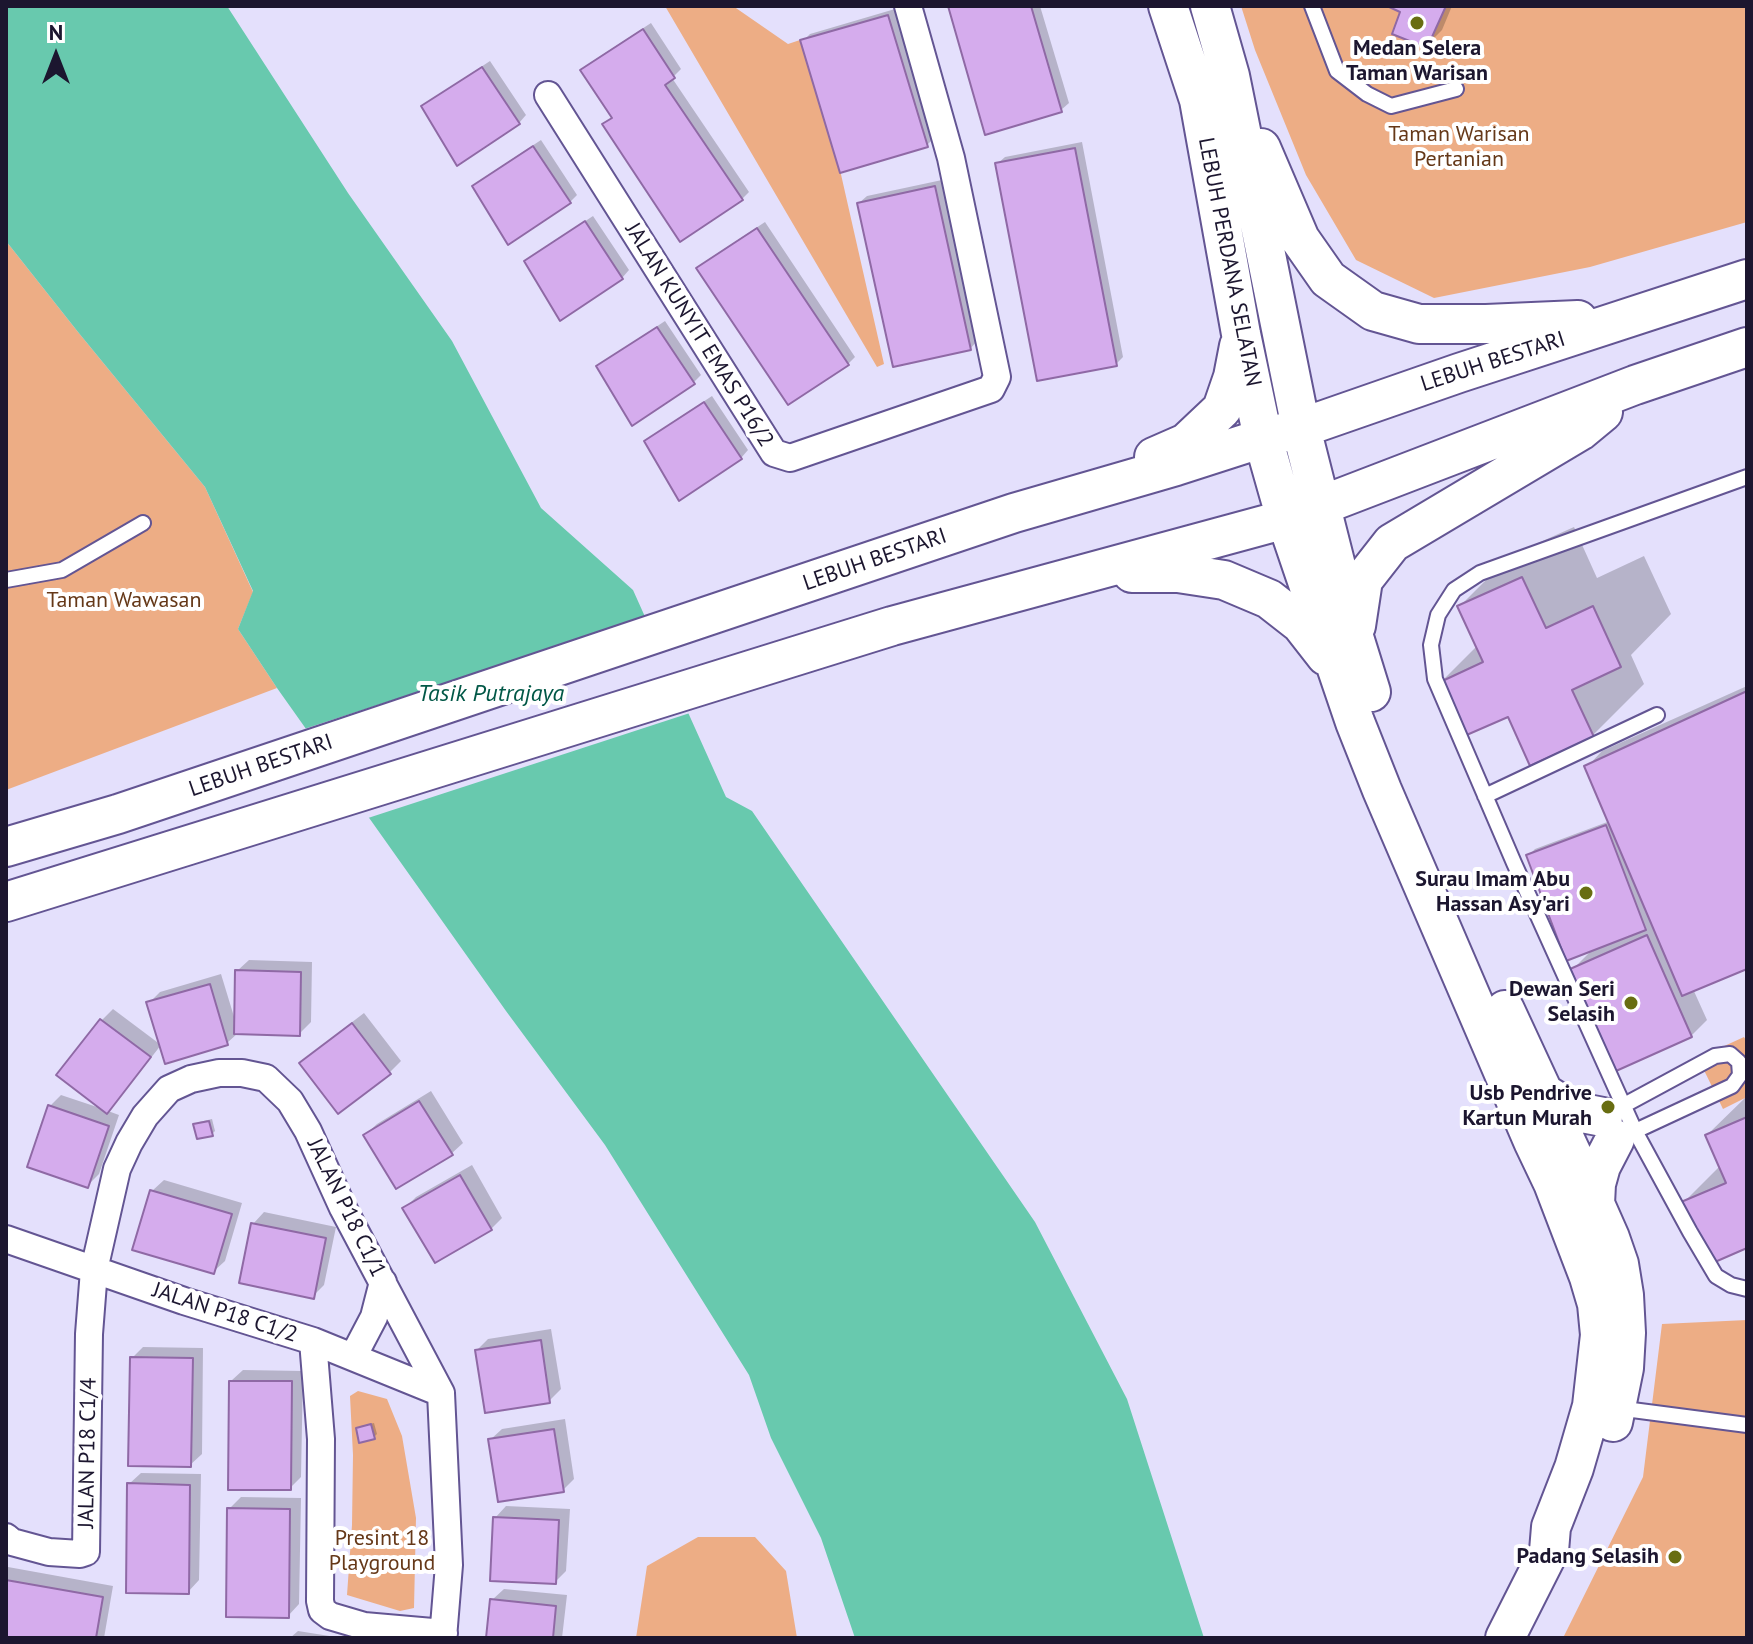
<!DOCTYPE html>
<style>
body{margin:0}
#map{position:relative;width:1753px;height:1644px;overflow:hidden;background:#e4e0fc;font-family:"PT Sans",sans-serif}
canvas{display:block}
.frame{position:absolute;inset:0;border:8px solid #1c162f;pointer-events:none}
.north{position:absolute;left:16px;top:16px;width:80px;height:80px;-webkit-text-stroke:6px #fff;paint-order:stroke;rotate:0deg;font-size:22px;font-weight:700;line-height:32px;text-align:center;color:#1c162f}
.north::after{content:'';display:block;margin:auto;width:28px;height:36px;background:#1c162f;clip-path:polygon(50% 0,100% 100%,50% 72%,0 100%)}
</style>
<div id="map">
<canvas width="1753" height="1644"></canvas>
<div class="frame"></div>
<div class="north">N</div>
</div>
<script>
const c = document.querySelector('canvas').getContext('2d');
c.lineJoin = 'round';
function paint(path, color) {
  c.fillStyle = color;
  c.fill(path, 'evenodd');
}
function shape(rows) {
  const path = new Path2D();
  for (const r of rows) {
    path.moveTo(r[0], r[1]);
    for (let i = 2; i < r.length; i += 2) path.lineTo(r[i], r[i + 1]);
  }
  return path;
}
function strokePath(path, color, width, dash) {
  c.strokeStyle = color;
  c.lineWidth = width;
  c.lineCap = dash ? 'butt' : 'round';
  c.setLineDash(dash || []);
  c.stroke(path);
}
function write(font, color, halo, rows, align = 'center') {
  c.font = font + ' "PT Sans",sans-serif';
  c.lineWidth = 8;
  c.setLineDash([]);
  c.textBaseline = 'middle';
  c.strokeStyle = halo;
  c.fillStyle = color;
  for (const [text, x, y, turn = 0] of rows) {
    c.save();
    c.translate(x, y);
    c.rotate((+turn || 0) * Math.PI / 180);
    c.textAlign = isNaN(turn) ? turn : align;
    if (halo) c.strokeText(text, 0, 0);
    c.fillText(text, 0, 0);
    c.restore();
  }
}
paint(shape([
 [665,6,733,6,788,44,800,40,840,170,884,364,877,367],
 [1241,6,1747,6,1747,222,1590,267,1434,298,1356,260,1306,175,1255,50],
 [6,241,78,332,205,487,253,592,238,629,277,688,6,790],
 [1744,1037,1747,1042,1747,1097,1723,1109,1698,1058],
 [1747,1320,1747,1638,1563,1638,1643,1477,1662,1324],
 [358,1391,387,1399,402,1436,416,1518,414,1608,400,1611,347,1595,352,1525,353,1455,350,1396],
 [698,1537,755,1537,786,1571,797,1638,636,1638,647,1566]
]), '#edad85');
paint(shape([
 [6,6,227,6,348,193,452,341,541,508,633,590,726,797,752,811,1035,1222,1127,1399,1204,1638,855,1638,821,1538,771,1438,749,1375,605,1145,506,1011,277,688,238,629,253,591,205,487,78,332,6,241]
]), '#68c9ae');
paint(shape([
 [650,616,693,712,365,819,301,730]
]), '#e4e0fc');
paint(shape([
 [950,6,1040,6,1069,103,1061,110],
 [1391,6,1452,6,1442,30,1427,45,1403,11],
 [895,9,934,138,927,145,803,41,810,34],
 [651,23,681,69,672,78,749,192,742,199,604,124,613,116,583,70,590,63],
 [490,61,526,115,519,123,424,107,431,100],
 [541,140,577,195,570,202,509,242,475,186,482,179],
 [1082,142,1123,357,1116,364,997,164,1005,157],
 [942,180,977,341,970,349,859,203,867,196],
 [593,216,629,270,622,278,561,318,534,255],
 [765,222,855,357,848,364,699,268,706,261],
 [665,321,701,375,693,383,599,367,606,360],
 [712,396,748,450,741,458,646,442,653,435],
 [1574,527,1597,578,1644,556,1671,614,1631,655,1644,684,1593,735,1509,714,1440,683,1477,646,1459,607,1511,555],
 [1747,686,1747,966,1693,989,1707,1020,1691,1036,1573,969,1594,948,1528,856,1535,849,1610,821,1587,767,1602,751],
 [249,960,312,962,311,1022,299,1034,238,1033,227,1043,149,1003,160,992,221,974,235,1020,237,971],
 [113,1009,161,1045,118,1100,108,1111,119,1115,99,1174,87,1186,50,1106,61,1095,103,1109,59,1075,102,1020],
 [364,1013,401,1061,390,1072,302,1063,313,1052],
 [431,1091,463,1143,451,1154,365,1135,377,1124],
 [1747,1096,1747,1246,1683,1203,1720,1166,1707,1135],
 [212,1119,215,1131,212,1134,196,1125,199,1122],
 [472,1165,502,1218,491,1229,405,1208,416,1197],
 [164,1180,242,1203,225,1261,213,1272,152,1191],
 [264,1212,336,1227,324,1285,313,1296,253,1224],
 [551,1329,561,1389,549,1401,477,1350,488,1339],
 [143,1347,203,1348,202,1454,190,1465,132,1358],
 [243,1370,303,1371,301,1477,290,1488,231,1381],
 [565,1419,574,1479,563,1490,490,1440,502,1429],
 [374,1423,377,1434,374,1437,358,1429,361,1426],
 [141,1473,201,1474,199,1580,188,1592,129,1484],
 [241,1497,301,1498,299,1604,288,1616,229,1509],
 [506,1506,570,1509,566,1571,555,1582,495,1518],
 [8,1567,113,1586,104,1638,6,1638,6,1570],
 [504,1589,567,1595,562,1638,488,1638,492,1600],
 [298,1631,342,1638,290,1638]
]), '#0003');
const building = shape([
 [948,6,1031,6,1062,112,985,135,948,6],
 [1387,6,1446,6,1427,48,1392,34,1400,12,1387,6],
 [888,15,928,147,840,173,800,40,888,15],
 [643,29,675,78,665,85,743,200,680,242,602,124,612,118,580,70,643,29],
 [482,67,520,124,457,166,421,106,482,67],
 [533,146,571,203,508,245,472,186,533,146],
 [1075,148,1117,366,1037,381,995,163,1075,148],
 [935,186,971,350,893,367,857,203,935,186],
 [585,221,623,279,560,321,524,261,585,221],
 [757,228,849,365,788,405,696,268,757,228],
 [657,327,695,384,632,426,596,366,657,327],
 [704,402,742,459,679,501,644,441,704,402],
 [1522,577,1546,628,1593,606,1621,667,1572,690,1594,737,1530,766,1508,717,1462,737,1438,683,1483,662,1457,606,1522,577],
 [1747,691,1747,969,1682,996,1584,766,1747,691],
 [1606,825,1646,930,1566,961,1526,855,1606,825],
 [1647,935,1692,1037,1616,1071,1570,969,1647,935],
 [235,970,301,972,300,1036,234,1034,235,970],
 [210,984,228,1045,165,1064,146,1002,210,984],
 [100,1019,151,1057,107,1114,56,1075,100,1019],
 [352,1023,391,1074,338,1114,299,1063,352,1023],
 [419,1101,453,1155,396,1189,363,1135,419,1101],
 [48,1105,109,1126,88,1188,27,1167,48,1105],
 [1747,1117,1747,1248,1708,1265,1681,1202,1726,1183,1705,1135,1747,1117],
 [209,1121,213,1136,197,1139,193,1124,209,1121],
 [460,1175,492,1230,435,1263,402,1208,460,1175],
 [150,1190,232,1214,214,1274,132,1250,150,1190],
 [251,1223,326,1238,314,1299,239,1283,251,1223],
 [541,1340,550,1403,485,1413,475,1350,541,1340],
 [130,1357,193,1358,191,1467,128,1466,130,1357],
 [229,1381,292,1381,291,1490,228,1490,229,1381],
 [371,1424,375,1439,359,1443,356,1428,371,1424],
 [554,1429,564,1492,498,1502,488,1439,554,1429],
 [127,1483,190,1485,189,1594,126,1593,127,1483],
 [227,1508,290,1509,289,1618,226,1617,227,1508],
 [493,1517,559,1520,556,1584,490,1581,493,1517],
 [6,1580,103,1597,96,1638,6,1638,6,1580],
 [490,1599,556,1606,553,1638,486,1638,490,1599]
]);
paint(building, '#d5aced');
strokePath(building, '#8f69a5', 2);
const lane = shape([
 [1312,6,1337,71,1367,94,1391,106,1456,89],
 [1747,477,1480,573,1454,590,1438,615,1431,645,1435,679,1514,863,1635,1131,1690,1232,1716,1276,1731,1285,1747,1289],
 [6,580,62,570,143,523],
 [1485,796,1657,715],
 [1617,1109,1715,1056,1730,1054,1739,1062,1740,1075,1732,1086,1629,1134],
 [1617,1408,1747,1425]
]);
const street = shape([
 [548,95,774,453,790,458,991,389,997,377,951,158,908,6],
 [6,1239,184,1301,313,1341,441,1393],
 [313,1341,321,1439,320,1601,322,1610,330,1616,364,1626,444,1633],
 [353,1357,374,1317,383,1282],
 [6,1537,12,1542,49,1552,80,1554,86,1552,89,1334,94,1270,117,1169,129,1143,145,1116,169,1089,191,1079,219,1073,242,1073,266,1078,290,1101,308,1131,343,1208,441,1393,449,1565,443,1638]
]);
const secondary = shape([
 [1168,6,1199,100,1241,334,1263,438,1286,519,1355,722,1382,790,1533,1141,1553,1183,1589,1277,1597,1304,1600,1335,1592,1406,1574,1468,1551,1527,1549,1551,1505,1638],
 [1210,6,1230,76,1301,428,1354,637,1371,692],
 [1261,148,1300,239,1328,279,1373,311,1419,324,1486,324,1578,320],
 [1154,457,1186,443,1222,409,1233,377,1239,346],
 [1132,573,1178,573,1224,580,1269,599,1301,624,1326,656],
 [1356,626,1363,580,1392,543,1580,431,1603,412],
 [6,847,118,814,1014,513,1176,466,1263,438,1301,428,1459,373,1747,279],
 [6,902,892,626,1286,519,1635,385,1747,347],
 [1505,1010,1595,1204,1610,1238,1619,1264,1624,1295,1626,1333,1624,1368,1613,1422],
 [1542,1092,1572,1111,1603,1117],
 [1595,1204,1596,1184,1601,1166,1615,1139]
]);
strokePath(lane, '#635593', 18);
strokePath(street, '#635593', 30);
strokePath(secondary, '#635593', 42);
strokePath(lane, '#fff', 14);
strokePath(street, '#fff', 26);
strokePath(secondary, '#fff', 38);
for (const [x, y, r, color] of [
 [1417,23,8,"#686d11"],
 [1586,893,8,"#686d11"],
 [1631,1003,8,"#686d11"],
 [1608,1107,8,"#686d11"],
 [1675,1557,8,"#686d11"]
]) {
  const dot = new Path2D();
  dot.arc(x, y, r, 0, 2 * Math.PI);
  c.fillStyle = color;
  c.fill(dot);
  strokePath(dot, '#fff', 3);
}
write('bold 22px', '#1c162f', '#fff', [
 ["Medan Selera",1417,49,"center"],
 ["Taman Warisan",1417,74,"center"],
 ["Surau Imam Abu",1570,880],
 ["Hassan Asy'ari",1570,905],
 ["Dewan Seri",1615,990],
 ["Selasih",1615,1015],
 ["Usb Pendrive",1592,1094],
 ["Kartun Murah",1592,1119],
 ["Padang Selasih",1659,1557]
], 'right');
write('22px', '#653818', '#fff', [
 ["Taman Warisan",1459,135],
 ["Pertanian",1459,160],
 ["Taman Wawasan",124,601],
 ["Presint 18",382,1539],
 ["Playground",382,1564]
]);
write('22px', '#1c162f', '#fff', [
 ["LEBUH PERDANA SELATAN",1229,262,79],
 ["JALAN KUNYIT EMAS P16/2",699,335,58],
 ["LEBUH BESTARI",1493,362,-18],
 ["LEBUH BESTARI",875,560,-19],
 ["LEBUH BESTARI",261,766,-19],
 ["JALAN P18 C1/1",346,1208,64],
 ["JALAN P18 C1/2",225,1313,18],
 ["JALAN P18 C1/4",88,1453,-89]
]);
write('italic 24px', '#025847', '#fff', [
 ["Tasik Putrajaya",491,694]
]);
</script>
